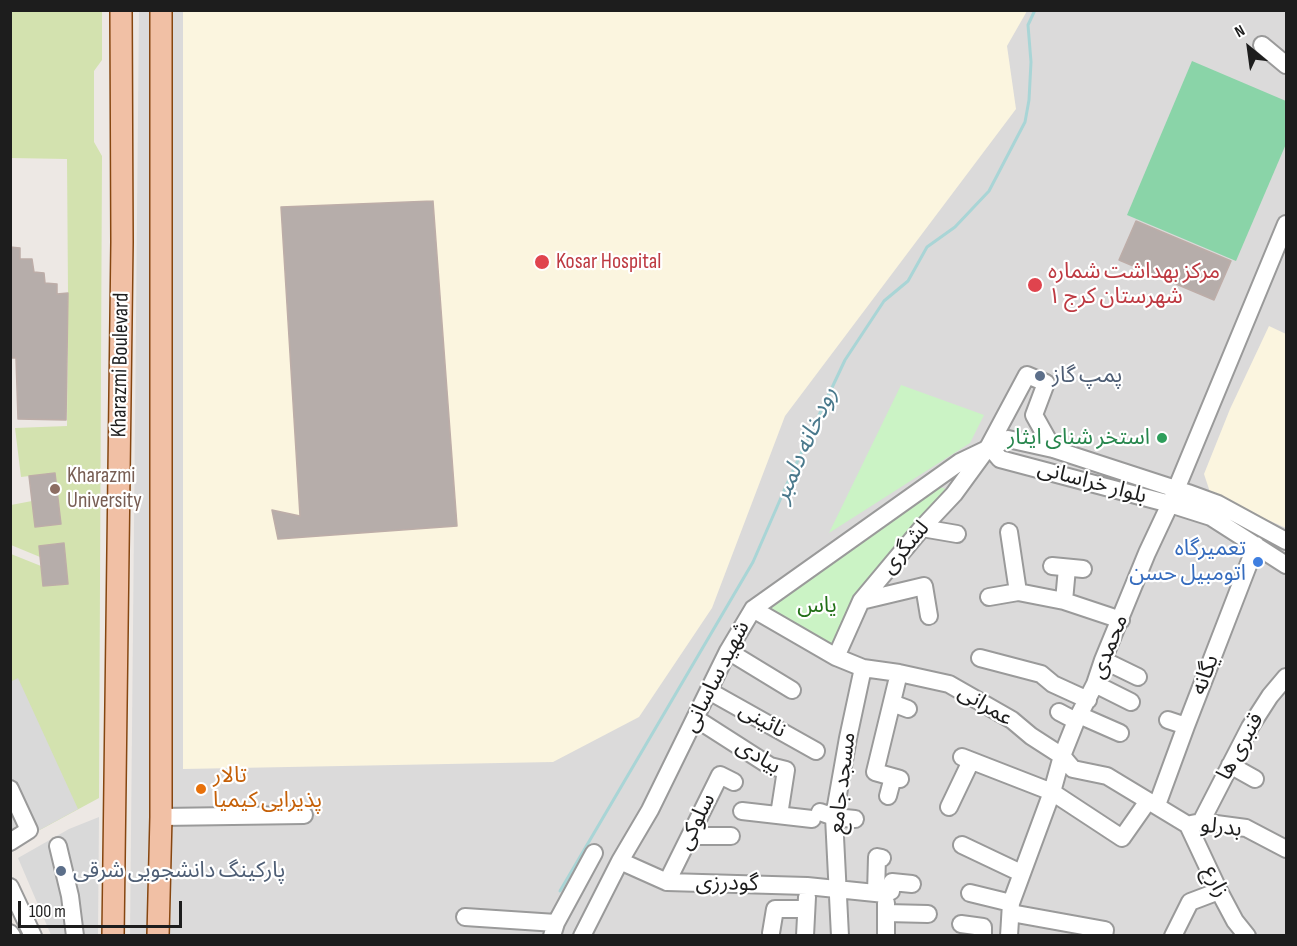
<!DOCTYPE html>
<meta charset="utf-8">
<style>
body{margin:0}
#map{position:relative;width:1297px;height:946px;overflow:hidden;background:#ede8e4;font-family:"Sofia Sans Condensed",sans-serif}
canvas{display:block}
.frame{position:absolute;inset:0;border:12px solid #1d1d1d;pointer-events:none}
.north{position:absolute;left:1219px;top:18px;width:60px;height:60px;-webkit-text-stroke:4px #fff;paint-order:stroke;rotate:331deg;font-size:16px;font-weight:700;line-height:24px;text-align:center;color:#1d1d1d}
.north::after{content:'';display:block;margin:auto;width:21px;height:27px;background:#1d1d1d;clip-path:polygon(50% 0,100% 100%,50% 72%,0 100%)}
.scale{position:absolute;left:18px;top:901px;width:164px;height:27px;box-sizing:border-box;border:3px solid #1d1d1d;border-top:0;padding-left:8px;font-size:18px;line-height:21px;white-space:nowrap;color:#1d1d1d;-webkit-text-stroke:4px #fff;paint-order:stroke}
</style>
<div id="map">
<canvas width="1297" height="946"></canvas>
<div class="frame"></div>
<div class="north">N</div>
<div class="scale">100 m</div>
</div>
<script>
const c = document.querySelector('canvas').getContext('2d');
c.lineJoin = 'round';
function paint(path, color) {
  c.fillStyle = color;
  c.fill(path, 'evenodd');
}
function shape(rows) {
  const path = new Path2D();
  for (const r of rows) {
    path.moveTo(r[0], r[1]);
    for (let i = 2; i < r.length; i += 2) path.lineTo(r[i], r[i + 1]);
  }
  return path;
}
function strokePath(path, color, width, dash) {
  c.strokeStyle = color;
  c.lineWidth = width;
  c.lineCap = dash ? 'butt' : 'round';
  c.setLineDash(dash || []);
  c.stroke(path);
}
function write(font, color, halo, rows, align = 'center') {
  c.font = font + ' "Sofia Sans Condensed","Noto Sans Arabic",sans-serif';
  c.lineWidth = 4.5;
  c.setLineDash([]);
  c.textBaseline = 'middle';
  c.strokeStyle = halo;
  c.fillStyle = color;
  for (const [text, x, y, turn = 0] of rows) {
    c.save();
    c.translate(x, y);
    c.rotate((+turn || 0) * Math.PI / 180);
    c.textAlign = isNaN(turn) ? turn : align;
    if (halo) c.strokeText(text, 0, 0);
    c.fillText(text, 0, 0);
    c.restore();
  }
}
paint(shape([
 [139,11,1286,11,1286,935,130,935]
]), '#dbdada');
paint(shape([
 [183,11,1027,11,1007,46,1016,109,785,416,712,608,639,717,553,762,183,769],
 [1269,326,1286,334,1286,528,1211,495,1204,474,1230,409]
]), '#fbf5df');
paint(shape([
 [11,11,102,11,102,60,94,71,94,142,102,156,99,798,14,844,11,836,11,554,41,566,43,586,68,584,64,543,40,546,40,557,11,545,11,505,32,501,61,523,55,473,21,477,15,428,67,426,68,293,67,159,11,158]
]), '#d3e2af');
paint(shape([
 [901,385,984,415,970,443,829,533],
 [929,483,949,490,862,588,836,657,753,609]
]), '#cbf3c5');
paint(shape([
 [1192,61,1286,101,1286,144,1236,261,1127,215]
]), '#8ad4a8');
paint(shape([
 [18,678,78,809,14,844,11,836,10,682],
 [99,817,98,935,51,935,18,858,69,829]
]), '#d9d9d9');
strokePath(shape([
 [560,891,753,562,790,477,845,360,884,301,908,281,927,247,955,227,989,191,1025,122,1029,100,1031,62,1028,25,1035,10]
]), '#a9d5d6', 3);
const building = shape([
 [433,201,457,526,278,539,272,510,300,516,281,207,433,201],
 [1136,221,1231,261,1214,300,1119,260,1136,221],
 [10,247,20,248,20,259,32,259,34,272,44,273,45,283,57,284,57,294,68,293,66,420,18,419,16,358,10,358,10,247],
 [55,473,61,524,35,527,29,476,55,473],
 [64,543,68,584,43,586,39,546,64,543]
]);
paint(building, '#b6adaa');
strokePath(building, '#bdada8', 1.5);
const minor = shape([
 [1262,45,1286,65],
 [989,446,1000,459,1170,504,1211,517,1286,565],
 [922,528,957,534],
 [1009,532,1018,592],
 [1052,566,1083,569],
 [989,597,1018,592,1064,601,1121,620],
 [861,601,924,586,929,616],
 [1064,601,1067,568],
 [753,609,836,657,863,668,899,673,949,684,1012,720,1031,736,1062,756,1073,769,1107,776,1188,825],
 [728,651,792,690],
 [836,657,861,601,922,528,954,494,989,446,1027,375,1046,383,1034,415,1053,449],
 [980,658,1041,674,1053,684,1088,700],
 [1103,660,1138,677],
 [899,673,875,772,900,779],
 [1095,684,1131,702],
 [709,691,816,751],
 [892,703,908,709],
 [1059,712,1076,721],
 [1079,715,1120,733],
 [695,718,770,766,786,770,779,815],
 [1168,720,1186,726],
 [962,757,1052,792,1122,838,1148,801],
 [1230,765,1255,779],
 [10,789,29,830,10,842],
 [888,796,893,777],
 [1157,805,1186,726,1256,545],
 [949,807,971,761],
 [742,811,812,819],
 [820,812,834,817,855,819],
 [161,817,304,815],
 [1201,822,1250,727,1270,696,1286,677],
 [1191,824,1201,822,1246,828,1286,849],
 [1188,825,1219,891,1235,921,1247,936],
 [690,836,731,836],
 [962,845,1021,873],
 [58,846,70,896,75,936],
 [620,861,667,882,807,886,885,894,891,891,892,882,912,884],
 [667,882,720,775,734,782],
 [10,887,33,936],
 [876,893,877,857,882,858],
 [970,893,1011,903],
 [886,903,886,936],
 [886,913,928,914],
 [1011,913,1105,930,1104,936],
 [465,917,556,923],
 [961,924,983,927,983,936],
 [10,933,12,936],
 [771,933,775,909,806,909],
 [552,936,556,923,594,853],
 [582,936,620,861,650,810,728,651,753,609,960,462,1008,439,1053,449,1188,493,1218,504,1286,541],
 [805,936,807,897],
 [840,936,834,817,848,738,863,668],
 [1009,936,1011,903,1052,792,1062,756,1076,721,1095,684,1103,660,1147,553,1170,504,1286,224],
 [1173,936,1190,902,1219,891]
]);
const major = shape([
 [113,936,122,242,121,10],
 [158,936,161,817,161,10]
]);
strokePath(minor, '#9a9a9a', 20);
strokePath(major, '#864610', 24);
strokePath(minor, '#fff', 16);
strokePath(major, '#f1c0a5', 21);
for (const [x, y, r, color] of [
 [542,262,8,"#e0444e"],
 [1035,285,8,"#e0444e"],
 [1040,376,6,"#5c6f8a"],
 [1162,438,6,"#2e9e5b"],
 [55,489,6,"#8d6e63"],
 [1258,562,6,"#3f7fe0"],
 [201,789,6,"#e8710a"],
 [61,871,6,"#5c6f8a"]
]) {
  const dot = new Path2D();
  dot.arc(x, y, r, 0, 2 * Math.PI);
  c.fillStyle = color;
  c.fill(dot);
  strokePath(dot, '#fff', 2);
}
write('22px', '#be3a42', '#fff', [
 ["Kosar Hospital",556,262],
 ["مرکز بهداشت شماره",1048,272],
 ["۱ شهرستان کرج",1048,297]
], 'left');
write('22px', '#1d1d1d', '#fff', [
 ["Kharazmi Boulevard",121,365,-89],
 ["بلوار خراسانی",1092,483,15],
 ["لشگری",906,548,-50],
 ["محمدی",1110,647,-68],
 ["یگانه",1206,675,-69],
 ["شهید ساسانی",717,677,-63],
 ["عمرانی",985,706,31],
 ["نائینی",762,721,29],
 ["قنبری ها",1241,747,-61],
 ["بیادی",758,757,31],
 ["مسجد جامع",843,783,-83],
 ["سلوکی",697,822,-64],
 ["بدرلو",1221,828,7],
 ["زارع",1215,882,64],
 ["گودرزی",727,884,1]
]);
write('22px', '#4e5e75', '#fff', [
 ["پمپ گاز",1052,376],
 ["پارکینگ دانشجویی شرقی",73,871]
], 'left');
write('22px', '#27864d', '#fff', [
 ["استخر شنای ایثار",1150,438]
], 'right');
write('22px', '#785e54', '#fff', [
 ["Kharazmi",67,476],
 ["University",67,501]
], 'left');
write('22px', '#366cbe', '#fff', [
 ["تعمیرگاه",1246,549],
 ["اتومبیل حسن",1246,574]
], 'right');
write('22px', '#226f17', '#fff', [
 ["یاس",817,606]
]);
write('22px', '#c56008', '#fff', [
 ["تالار",213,776],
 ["پذیرایی کیمیا",213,801]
], 'left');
write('italic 24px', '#4a798c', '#fff', [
 ["رودخانه دلمبر",806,445,-66]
]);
</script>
